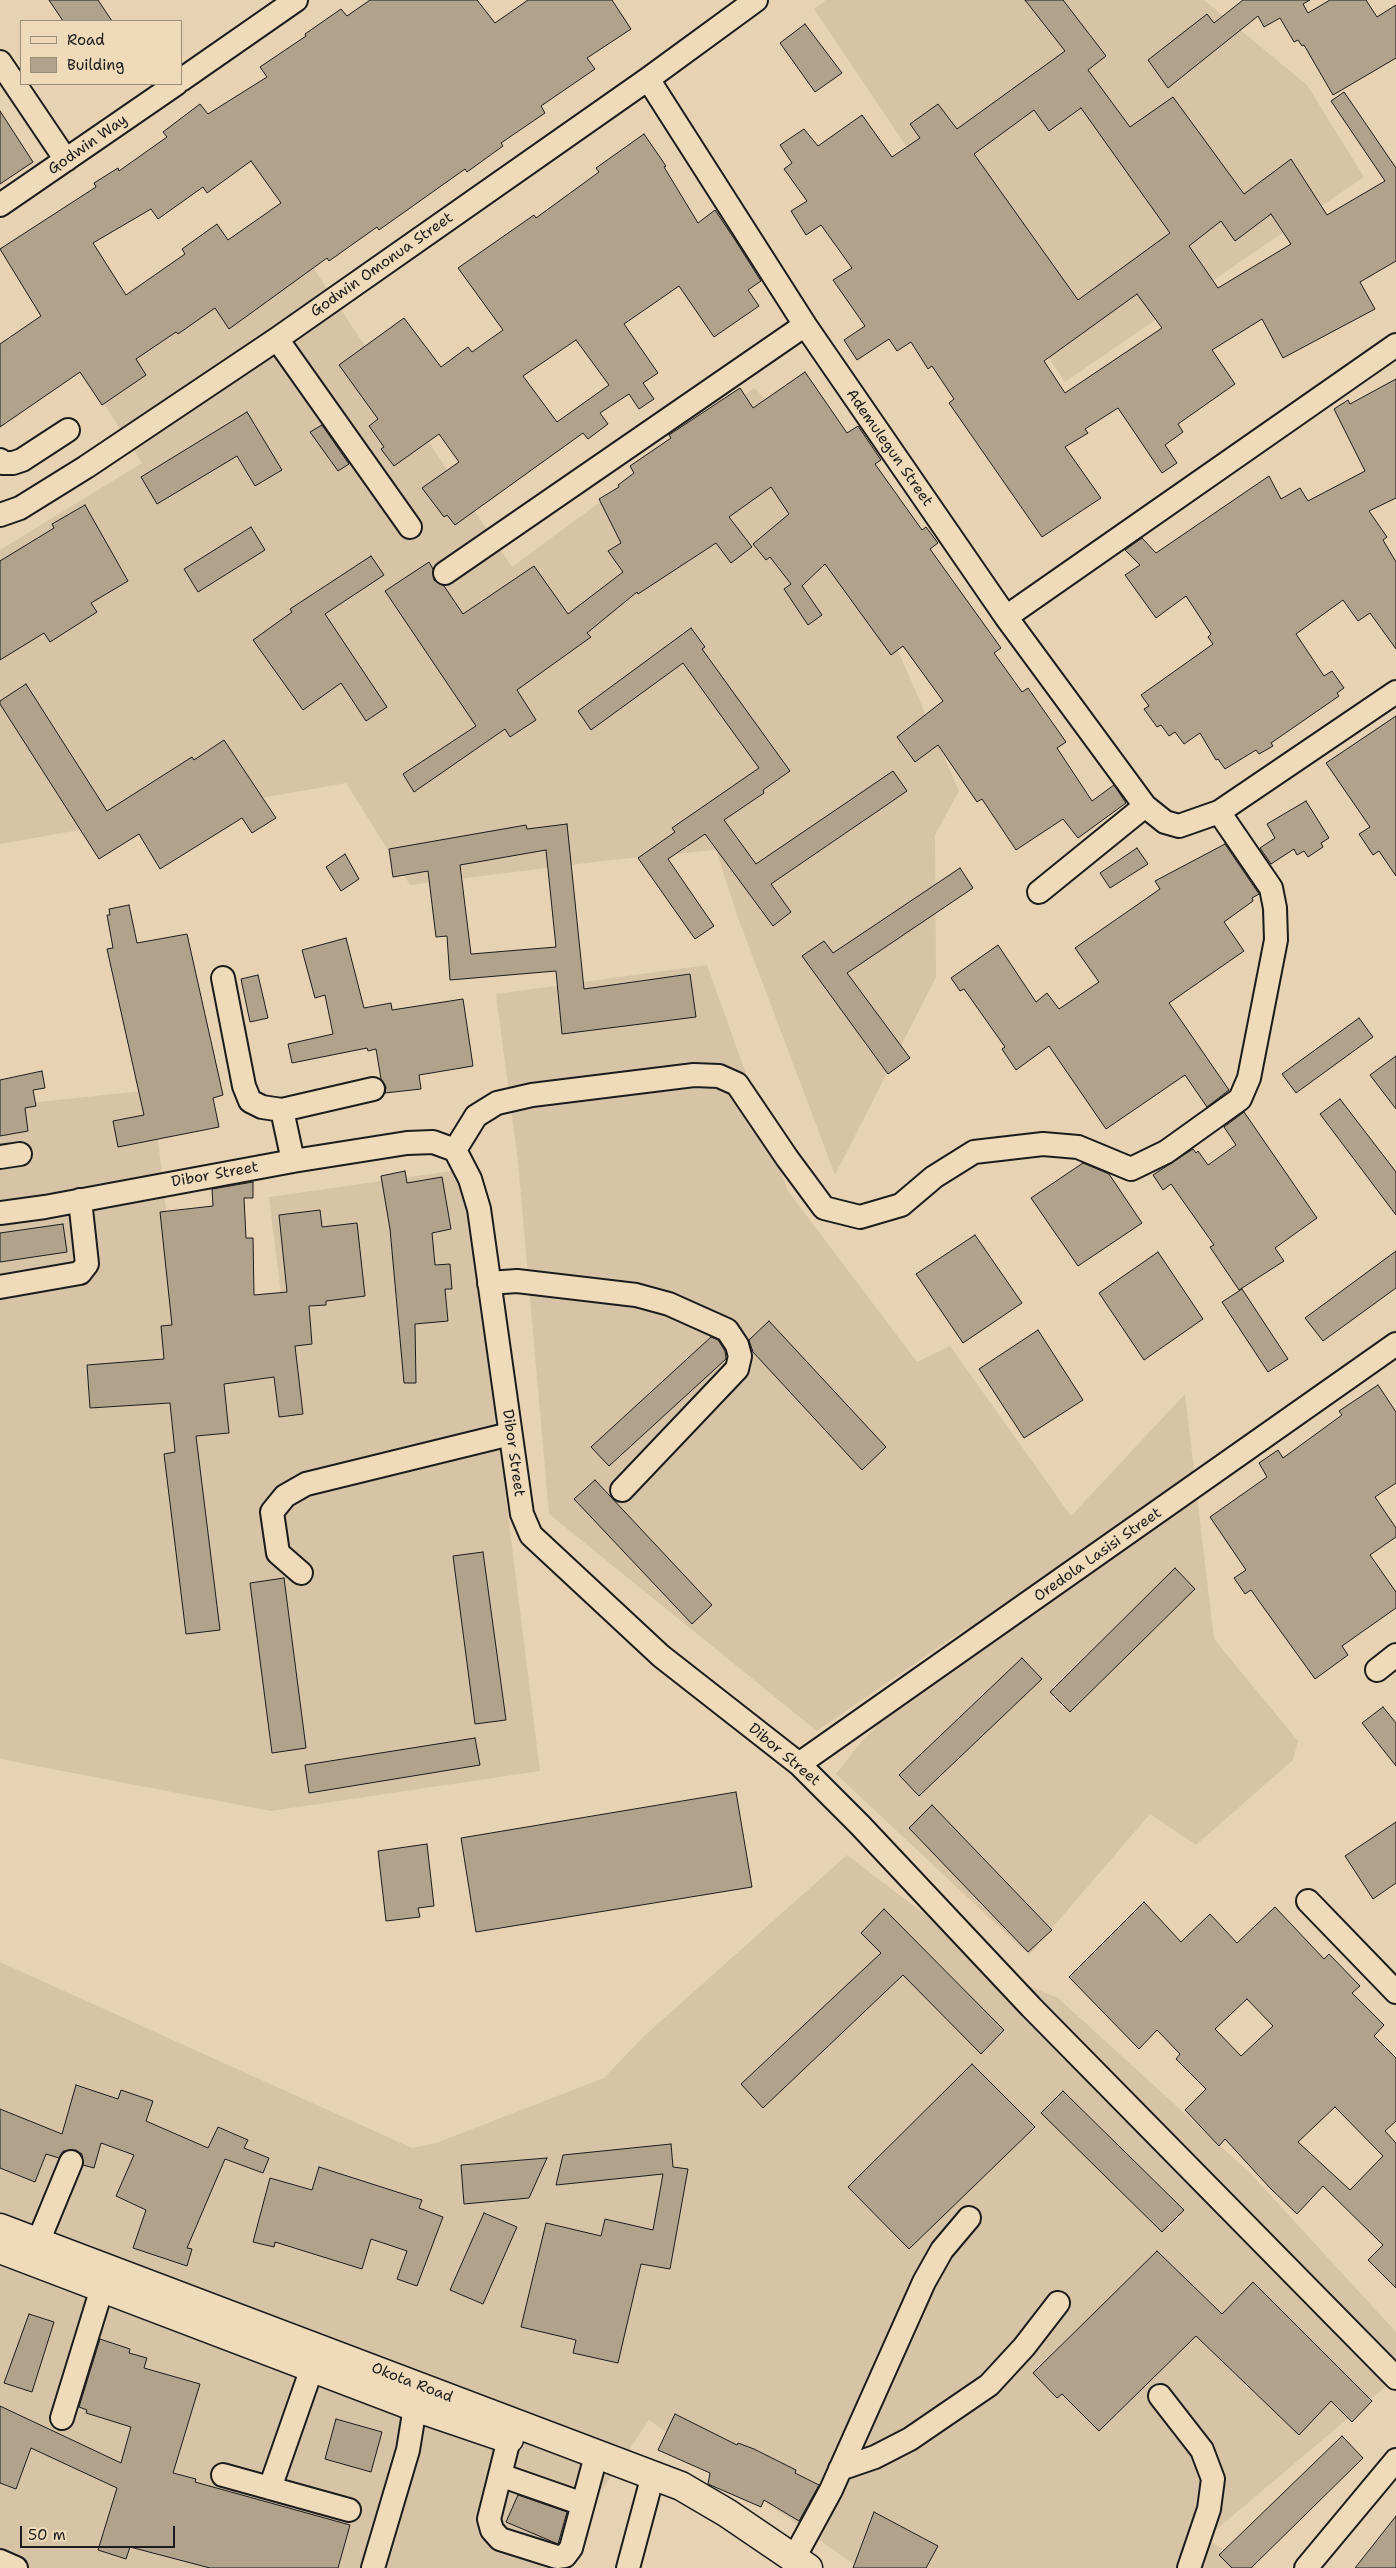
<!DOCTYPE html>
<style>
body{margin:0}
#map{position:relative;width:1396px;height:2568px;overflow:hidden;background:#e7d2b3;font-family:"Shantell Sans",sans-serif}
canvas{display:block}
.legend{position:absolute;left:20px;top:20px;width:162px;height:65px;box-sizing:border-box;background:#efdab9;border:1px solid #9b8e7a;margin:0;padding:6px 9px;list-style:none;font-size:15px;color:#1c1c1c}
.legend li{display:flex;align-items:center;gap:10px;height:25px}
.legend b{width:25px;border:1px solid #9b8e7a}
.scale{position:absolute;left:20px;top:2526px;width:155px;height:22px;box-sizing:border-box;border:2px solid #1c1c1c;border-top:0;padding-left:6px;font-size:15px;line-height:18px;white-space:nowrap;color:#1c1c1c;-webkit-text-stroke:4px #efdab9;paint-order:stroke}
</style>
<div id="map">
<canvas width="1396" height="2568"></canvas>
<ul class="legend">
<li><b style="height:6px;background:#efdab9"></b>Road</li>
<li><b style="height:14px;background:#b1a28b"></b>Building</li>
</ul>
<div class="scale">50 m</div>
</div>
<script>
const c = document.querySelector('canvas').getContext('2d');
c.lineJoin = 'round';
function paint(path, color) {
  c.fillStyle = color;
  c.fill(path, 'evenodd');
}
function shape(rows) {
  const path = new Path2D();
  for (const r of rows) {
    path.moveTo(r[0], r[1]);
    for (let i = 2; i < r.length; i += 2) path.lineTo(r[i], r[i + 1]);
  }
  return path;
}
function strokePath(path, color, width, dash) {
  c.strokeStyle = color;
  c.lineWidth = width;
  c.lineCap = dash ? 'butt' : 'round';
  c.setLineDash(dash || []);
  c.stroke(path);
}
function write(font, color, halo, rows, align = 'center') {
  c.font = font + ' "Shantell Sans",sans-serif';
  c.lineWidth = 5;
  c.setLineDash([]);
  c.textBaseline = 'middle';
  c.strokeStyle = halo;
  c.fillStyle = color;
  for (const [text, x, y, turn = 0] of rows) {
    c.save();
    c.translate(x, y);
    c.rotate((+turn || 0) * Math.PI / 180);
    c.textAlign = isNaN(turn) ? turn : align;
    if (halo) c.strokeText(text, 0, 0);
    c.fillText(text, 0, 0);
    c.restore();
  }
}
paint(shape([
 [826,0,1204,0,1307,85,1364,177,1065,382,814,9],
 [290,233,512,567,754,388,804,434,959,791,935,835,936,977,835,1175,737,915,716,850,611,860,410,885,346,783,0,844,0,550,142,463,82,370],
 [707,965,788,1191,917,1362,950,1346,1071,1516,1185,1394,1214,1639,1298,1741,1293,1760,1196,1845,1150,1814,1029,1955,836,1774,858,1746,968,1627,817,1731,549,1514,518,1162,496,994],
 [152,1090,180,1326,283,1311,269,1197,465,1169,540,1771,271,1811,0,1759,0,1106],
 [847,1855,1007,1977,1058,1998,1250,2173,1396,2332,1396,2378,1205,2539,1257,2568,859,2568,649,2420,550,2568,0,2568,0,1962,412,2148,436,2143,604,2078,643,2037]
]), '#d7c4a7');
const building = shape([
 [49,0,98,0,112,21,63,21,49,0],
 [370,0,477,0,495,23,528,0,612,0,631,29,587,58,595,69,541,106,545,113,501,143,503,146,467,172,465,169,379,230,377,227,329,261,327,258,229,329,215,308,178,334,176,332,136,359,146,375,102,405,80,372,0,427,0,344,41,316,0,249,96,187,94,183,118,168,119,171,167,137,163,132,200,104,208,114,267,77,260,67,306,36,305,34,341,9,347,16,370,0],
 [251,161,281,203,228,240,217,224,182,249,185,254,126,295,93,243,151,209,158,219,203,187,207,193,251,161],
 [1025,0,1063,0,1106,56,1088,70,1130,127,1173,97,1244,194,1291,159,1327,215,1385,181,1331,101,1344,92,1396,168,1396,261,1360,282,1375,309,1283,358,1262,319,1212,350,1235,384,1178,424,1183,432,1165,445,1177,463,1162,473,1118,408,1085,429,1088,433,1065,447,1101,498,1042,537,949,403,954,399,932,366,928,369,911,342,897,351,889,339,857,360,844,340,865,326,833,280,852,268,821,225,806,235,791,211,807,201,784,169,792,163,780,145,804,129,818,146,862,115,892,157,920,138,910,124,938,104,957,129,1065,51,1025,0],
 [1081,108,1170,233,1078,300,974,154,1034,110,1049,131,1081,108],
 [1271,214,1291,244,1218,288,1189,246,1221,221,1235,241,1271,214],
 [1137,294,1162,328,1065,393,1044,361,1137,294],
 [1243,0,1310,0,1303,4,1308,13,1330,0,1366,0,1377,17,1396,5,1396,58,1333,95,1304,45,1302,46,1298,40,1294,42,1280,18,1264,27,1258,16,1168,88,1148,60,1207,14,1214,23,1243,0],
 [805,24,842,73,815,92,780,43,805,24],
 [0,111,33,162,0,184,0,111],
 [644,134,666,166,664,167,698,223,715,210,735,240,761,281,748,290,759,306,714,337,679,286,624,324,658,373,643,383,654,399,639,409,629,394,600,413,608,424,588,439,583,433,455,525,447,515,444,517,422,488,459,462,439,434,394,466,381,449,384,447,369,426,378,419,339,365,404,318,441,367,468,347,472,352,503,330,458,268,534,215,536,218,599,172,596,168,644,134],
 [576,340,609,385,557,422,523,376,576,340],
 [805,372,847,433,858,426,881,460,875,464,922,530,926,527,938,543,930,549,1001,648,994,653,1022,692,1028,688,1066,742,1057,748,1092,801,1114,785,1126,803,1078,838,1063,819,1016,850,982,799,977,802,938,745,915,762,897,737,943,701,903,646,891,655,825,564,802,586,822,615,808,625,784,589,791,584,770,557,766,560,753,544,789,514,771,487,729,517,752,547,731,563,716,543,638,594,637,592,587,633,591,637,517,690,536,720,510,737,505,729,414,792,403,774,476,726,385,591,429,562,433,569,434,580,444,586,463,614,534,566,568,614,623,572,608,551,621,543,599,499,619,487,618,485,634,473,630,466,671,438,669,435,740,388,753,408,805,372],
 [1396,379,1396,498,1369,511,1387,537,1383,540,1396,562,1396,649,1370,613,1358,621,1343,600,1296,634,1324,676,1332,671,1344,688,1337,693,1339,696,1271,743,1273,746,1259,754,1256,750,1225,769,1218,759,1216,760,1200,733,1184,744,1175,732,1169,736,1161,725,1157,727,1144,709,1149,706,1141,695,1213,644,1208,637,1211,634,1186,596,1156,618,1125,575,1140,565,1125,550,1142,538,1156,553,1269,476,1281,499,1300,488,1308,501,1365,471,1334,409,1348,400,1350,404,1396,379],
 [247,412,282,470,255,486,237,456,157,504,141,477,247,412],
 [322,425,349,464,338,471,310,432,322,425],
 [85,505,128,581,91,603,97,612,50,642,44,633,0,660,0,561,54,528,52,524,85,505],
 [251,527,265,550,198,592,184,569,251,527],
 [371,556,384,575,325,614,387,707,366,721,341,683,303,710,253,640,292,612,290,609,371,556],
 [691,628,705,647,702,649,790,771,763,790,764,793,724,820,756,864,893,771,907,791,771,884,791,912,773,926,705,834,668,859,714,926,695,939,638,858,675,832,672,828,759,768,683,663,591,730,578,711,691,628],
 [26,684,107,811,192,757,194,760,224,740,276,818,252,833,242,818,160,869,139,834,99,859,0,704,0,701,26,684],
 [1396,716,1396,876,1379,851,1373,855,1359,834,1370,827,1326,763,1396,716],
 [1306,801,1329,838,1321,843,1323,847,1308,857,1304,851,1297,855,1294,849,1271,864,1260,848,1275,838,1267,824,1306,801],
 [567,824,584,989,690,974,696,1017,562,1034,556,971,450,980,447,936,436,937,428,871,393,877,389,849,526,825,527,829,567,824],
 [546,850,556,947,471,954,460,865,546,850],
 [1225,844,1259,894,1252,898,1253,901,1224,922,1244,951,1169,1003,1229,1090,1207,1107,1185,1075,1106,1129,1049,1046,1016,1070,1002,1049,1005,1047,964,989,960,991,951,978,998,945,1036,1002,1047,993,1059,1009,1099,982,1075,948,1160,889,1155,881,1225,844],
 [1137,848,1148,864,1110,888,1100,873,1137,848],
 [345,854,359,879,341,891,326,867,345,854],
 [960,868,973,888,847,973,910,1058,888,1074,802,956,824,941,833,953,960,868],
 [129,905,137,943,187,934,223,1095,213,1098,219,1127,118,1147,113,1121,144,1115,107,949,113,948,107,915,110,915,109,909,129,905],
 [346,938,364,1008,391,1003,392,1010,463,999,473,1066,419,1075,421,1089,385,1093,386,1087,381,1079,376,1049,368,1051,367,1048,292,1063,288,1044,333,1034,325,995,315,998,302,950,346,938],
 [258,975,268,1018,250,1022,241,979,258,975],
 [1359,1018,1373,1037,1296,1093,1282,1074,1359,1018],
 [1396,1056,1396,1109,1370,1075,1396,1056],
 [42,1071,45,1088,33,1090,36,1106,25,1108,28,1131,0,1136,0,1080,42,1071],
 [1340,1099,1396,1172,1396,1215,1320,1114,1340,1099],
 [1244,1112,1317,1218,1275,1248,1284,1261,1239,1290,1210,1247,1214,1245,1171,1184,1163,1190,1153,1175,1193,1149,1196,1153,1198,1151,1208,1165,1236,1145,1224,1127,1244,1112],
 [1083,1163,1109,1174,1142,1223,1078,1266,1031,1198,1083,1163],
 [405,1171,407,1183,442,1177,451,1229,432,1233,435,1265,450,1264,452,1289,445,1289,448,1321,415,1324,416,1383,404,1383,390,1229,381,1176,405,1171],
 [253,1182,253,1198,244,1198,246,1238,253,1238,254,1295,287,1292,279,1215,320,1210,322,1227,357,1223,365,1296,326,1301,326,1305,309,1306,312,1344,295,1346,303,1414,279,1417,274,1377,224,1384,229,1433,196,1436,220,1630,186,1634,164,1454,175,1452,170,1403,90,1408,87,1365,164,1359,161,1326,172,1325,160,1212,213,1206,212,1189,253,1182],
 [63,1224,67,1252,0,1262,0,1233,63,1224],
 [975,1235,1022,1303,963,1343,916,1274,975,1235],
 [1396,1251,1396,1288,1323,1341,1305,1318,1396,1251],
 [1158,1252,1203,1319,1144,1360,1099,1293,1158,1252],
 [1242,1289,1288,1359,1268,1372,1222,1302,1242,1289],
 [769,1321,886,1447,862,1470,753,1352,749,1340,769,1321],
 [1038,1330,1083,1400,1024,1438,979,1369,1038,1330],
 [711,1337,718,1340,725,1351,726,1359,609,1466,591,1447,711,1337],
 [1378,1385,1396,1412,1396,1483,1375,1497,1396,1528,1396,1537,1370,1555,1396,1592,1396,1608,1342,1646,1348,1655,1315,1679,1251,1590,1245,1594,1234,1578,1246,1570,1210,1517,1267,1477,1259,1463,1278,1450,1283,1458,1342,1415,1339,1411,1378,1385],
 [595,1480,712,1605,692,1624,574,1499,595,1480],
 [483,1552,506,1720,475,1724,453,1556,483,1552],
 [1175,1568,1195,1589,1070,1712,1050,1692,1175,1568],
 [284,1578,306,1748,272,1753,250,1583,284,1578],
 [1022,1658,1042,1679,919,1796,899,1775,1022,1658],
 [1383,1707,1396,1723,1396,1766,1362,1723,1383,1707],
 [475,1738,480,1765,309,1793,305,1765,475,1738],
 [736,1792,752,1887,476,1932,461,1838,736,1792],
 [932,1805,1052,1930,1028,1952,909,1828,932,1805],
 [1396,1822,1396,1883,1373,1899,1345,1856,1396,1822],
 [427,1844,434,1906,418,1908,420,1917,386,1921,378,1851,427,1844],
 [1144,1902,1181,1942,1210,1914,1237,1943,1275,1907,1324,1959,1329,1954,1360,1986,1352,1993,1384,2025,1374,2036,1396,2058,1396,2121,1385,2131,1396,2143,1396,2288,1368,2260,1383,2245,1323,2186,1297,2214,1270,2188,1225,2139,1219,2146,1185,2110,1206,2089,1176,2059,1180,2054,1157,2030,1139,2049,1069,1977,1144,1902],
 [1247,1999,1273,2026,1241,2056,1215,2029,1247,1999],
 [1335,2107,1383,2156,1350,2190,1298,2142,1335,2107],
 [884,1909,1004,2030,981,2054,903,1975,763,2108,741,2084,881,1953,861,1933,884,1909],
 [972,2064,1035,2127,909,2249,848,2187,972,2064],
 [76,2085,118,2099,121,2090,153,2101,146,2121,208,2148,218,2127,248,2140,244,2148,269,2158,263,2173,225,2159,187,2248,192,2249,187,2266,133,2248,146,2210,116,2196,134,2155,101,2143,94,2168,83,2165,82,2154,76,2150,63,2151,59,2158,46,2154,35,2182,0,2168,0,2109,62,2134,76,2085],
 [1063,2091,1184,2210,1162,2232,1041,2113,1063,2091],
 [671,2144,673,2167,688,2169,670,2269,641,2264,618,2363,573,2353,576,2340,521,2327,546,2223,601,2236,605,2219,653,2230,663,2174,556,2185,563,2155,671,2144],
 [547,2158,529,2198,464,2204,461,2165,547,2158],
 [319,2167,422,2200,419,2208,443,2217,417,2286,397,2279,407,2251,371,2239,362,2269,275,2242,274,2247,253,2242,270,2178,312,2190,319,2167],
 [484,2213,517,2227,483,2304,450,2290,484,2213],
 [1157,2251,1222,2314,1253,2282,1372,2401,1352,2422,1331,2401,1299,2435,1196,2336,1099,2431,1062,2394,1057,2398,1033,2373,1157,2251],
 [29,2314,54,2322,32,2392,4,2383,29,2314],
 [100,2339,130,2349,129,2353,147,2358,144,2368,200,2384,173,2473,196,2479,195,2482,350,2525,338,2568,210,2568,130,2547,126,2559,98,2550,117,2488,31,2448,16,2489,0,2483,0,2406,121,2463,131,2427,86,2413,87,2410,79,2407,100,2339],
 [675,2414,737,2445,738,2443,754,2449,796,2470,795,2473,819,2485,799,2521,764,2500,761,2507,708,2484,710,2473,658,2450,675,2414],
 [336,2419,382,2432,371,2472,325,2459,336,2419],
 [1342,2436,1363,2458,1251,2568,1232,2568,1219,2555,1342,2436],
 [518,2495,567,2512,558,2544,506,2522,518,2495],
 [874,2512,938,2546,926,2568,853,2568,874,2512],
 [1396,2516,1396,2568,1355,2568,1396,2516]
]);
paint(building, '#b1a28b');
strokePath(building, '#1c1c1c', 1);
const minor = shape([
 [0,62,66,160],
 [648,79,805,325,1006,617,1145,806],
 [181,80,296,0],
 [0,205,176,84],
 [277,339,410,527],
 [0,460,2,463,13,463,22,460,68,430],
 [0,515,20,508,86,467,277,339,648,79,756,0],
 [445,573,805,325],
 [1006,617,1396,345],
 [1039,892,1145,806,1165,822,1179,826,1219,812,1396,692],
 [223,978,244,1086,250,1101,262,1107,282,1110,293,1161],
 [282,1110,373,1089],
 [455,1150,476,1116,497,1103,532,1095,694,1075,719,1076,737,1084,787,1158,824,1208,860,1217,901,1205,934,1177,974,1152,1043,1144,1078,1147,1131,1169,1166,1152,1240,1099,1249,1078,1276,940,1275,908,1271,888,1219,812],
 [0,1157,20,1154],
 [0,1213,45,1207,293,1161,407,1143,433,1142,455,1150,470,1179,479,1209,522,1514,531,1535,661,1656,799,1764,860,1825,1031,2007,1396,2378],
 [489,1283,517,1281,636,1295,669,1304,727,1330,737,1345,740,1356,737,1369,622,1490],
 [0,1287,80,1273,87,1264,80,1200],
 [301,1573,278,1553,272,1512,285,1496,306,1484,510,1434],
 [1377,1670,1396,1655],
 [799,1764,1396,1344],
 [1308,1901,1396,1992],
 [38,2242,71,2162],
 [1160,2396,1202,2450,1213,2479,1209,2509,1189,2568],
 [62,2418,102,2288],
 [509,2439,489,2519,492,2530,500,2539,557,2557,565,2556,571,2548,593,2467],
 [840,2469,875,2457,910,2439,989,2385,1024,2347,1058,2303],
 [223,2475,349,2510],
 [500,2475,583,2504],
 [270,2488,312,2368],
 [794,2558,831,2490,924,2282,942,2250,969,2218],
 [0,2561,16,2568],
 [373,2568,408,2450,415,2407],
 [628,2568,650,2486],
 [1306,2568,1396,2460]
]);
const major = shape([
 [0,2228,681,2486,727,2513,808,2568],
 [0,2249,415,2407,509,2439]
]);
strokePath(minor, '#1c1c1c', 26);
strokePath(major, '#1c1c1c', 31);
strokePath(minor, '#efdab9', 22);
strokePath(major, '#efdab9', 28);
write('15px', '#1c1c1c', '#efdab9', [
 ["Godwin Way",88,145,-35],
 ["Godwin Omonua Street",382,265,-35],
 ["Ademulegun Street",889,448,55],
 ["Dibor Street",215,1175,-10],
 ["Dibor Street",513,1453,82],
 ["Oredola Lasisi Street",1098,1555,-35],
 ["Dibor Street",784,1755,40],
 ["Okota Road",412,2383,21]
]);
</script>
